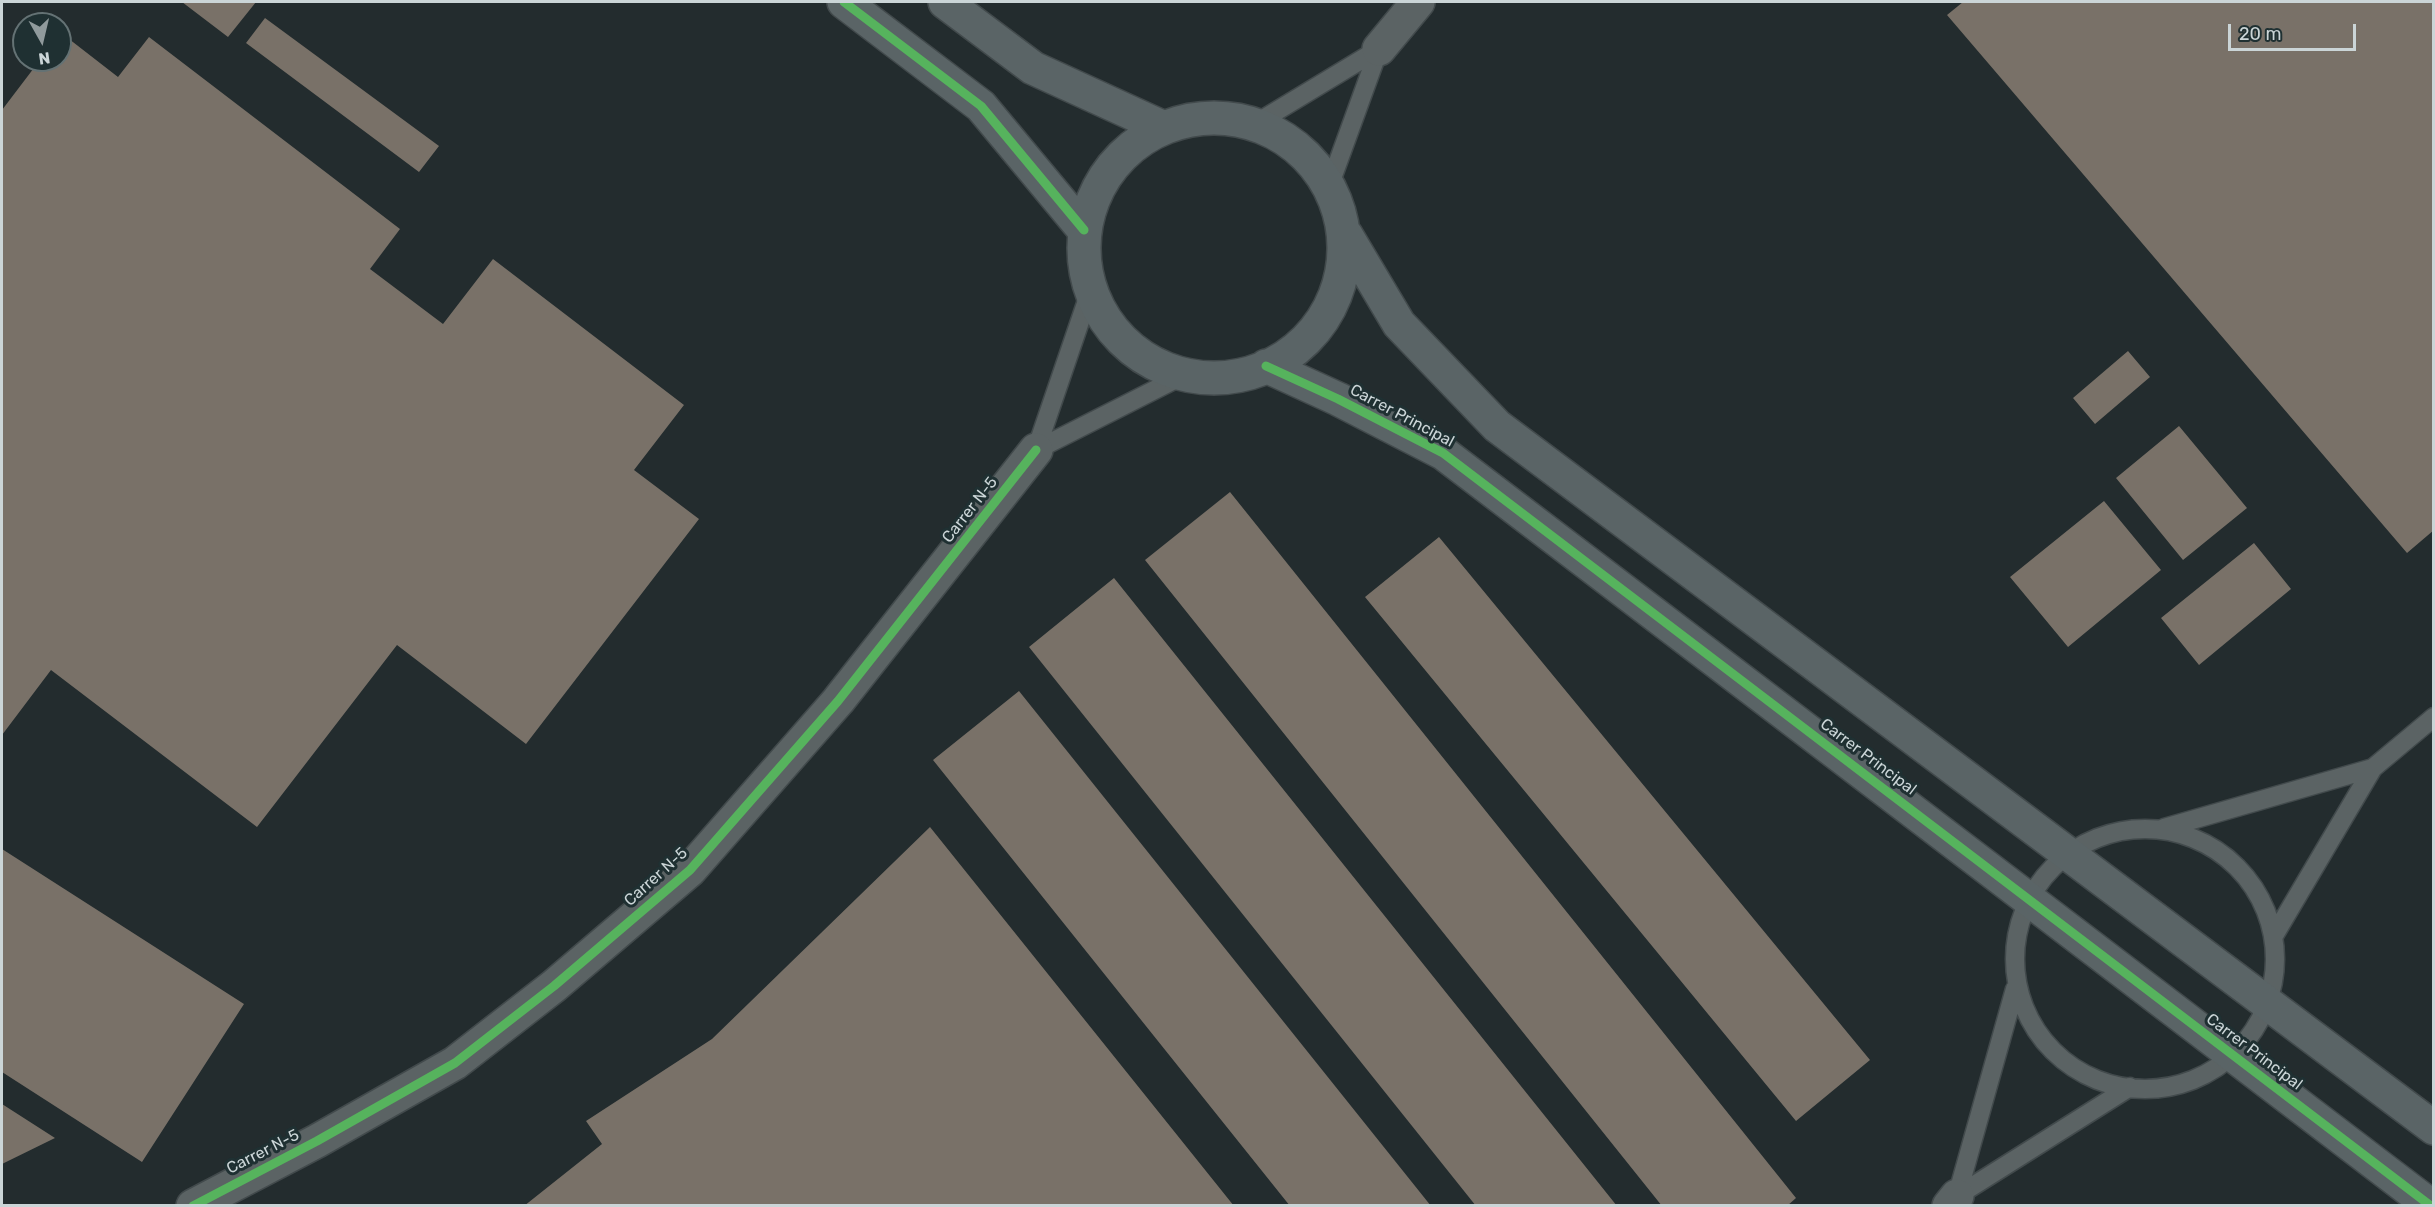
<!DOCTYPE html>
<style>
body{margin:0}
#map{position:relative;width:2435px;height:1207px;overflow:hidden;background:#232c2e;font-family:Rubik,sans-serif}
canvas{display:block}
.frame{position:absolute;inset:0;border:3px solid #cbd5d7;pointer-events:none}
.north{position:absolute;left:12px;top:12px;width:60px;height:60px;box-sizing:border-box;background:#1f3032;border:2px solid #647274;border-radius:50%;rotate:172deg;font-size:16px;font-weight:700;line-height:24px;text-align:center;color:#cbd5d7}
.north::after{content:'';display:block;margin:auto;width:21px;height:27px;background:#909a9c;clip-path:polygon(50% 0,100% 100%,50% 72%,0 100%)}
.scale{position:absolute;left:2228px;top:24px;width:128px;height:27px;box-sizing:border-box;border:3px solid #cbd5d7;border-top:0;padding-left:8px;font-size:18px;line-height:21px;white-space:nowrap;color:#cbd5d7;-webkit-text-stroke:4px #1f3032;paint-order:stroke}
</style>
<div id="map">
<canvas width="2435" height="1207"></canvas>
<div class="frame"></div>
<div class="north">N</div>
<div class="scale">20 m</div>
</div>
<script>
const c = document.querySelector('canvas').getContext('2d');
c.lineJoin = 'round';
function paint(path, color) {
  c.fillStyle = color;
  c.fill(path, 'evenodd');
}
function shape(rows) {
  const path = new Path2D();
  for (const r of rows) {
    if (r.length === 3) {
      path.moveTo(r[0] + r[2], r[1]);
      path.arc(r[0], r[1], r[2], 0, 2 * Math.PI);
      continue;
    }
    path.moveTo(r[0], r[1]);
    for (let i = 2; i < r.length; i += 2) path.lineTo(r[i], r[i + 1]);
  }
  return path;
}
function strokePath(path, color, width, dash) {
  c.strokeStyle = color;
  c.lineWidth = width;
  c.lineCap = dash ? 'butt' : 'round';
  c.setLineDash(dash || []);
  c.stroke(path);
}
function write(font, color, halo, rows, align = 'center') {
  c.font = font + ' Rubik,sans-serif';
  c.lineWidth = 6;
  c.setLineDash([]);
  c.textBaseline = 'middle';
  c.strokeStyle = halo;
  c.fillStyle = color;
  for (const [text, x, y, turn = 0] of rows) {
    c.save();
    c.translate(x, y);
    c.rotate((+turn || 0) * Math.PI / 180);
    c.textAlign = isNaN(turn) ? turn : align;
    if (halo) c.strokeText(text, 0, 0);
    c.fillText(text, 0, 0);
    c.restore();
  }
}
paint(shape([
 [182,2,256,2,228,37],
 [1963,2,2434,2,2434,530,2407,553,1947,15],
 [265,18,439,146,419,172,246,43],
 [60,32,118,77,149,37,400,229,370,269,443,324,493,259,684,405,634,470,699,519,526,744,397,645,257,827,51,670,2,735,2,110,40,60,60,60],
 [2128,351,2150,377,2095,424,2073,398],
 [2179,426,2247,508,2183,560,2116,478],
 [1230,492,1796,1198,1787,1206,1662,1206,1145,560],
 [2104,501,2161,570,2068,647,2010,577],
 [1439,537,1870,1060,1796,1121,1365,597],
 [2254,543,2291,589,2199,665,2161,618],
 [1114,578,1617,1206,1476,1206,1029,647],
 [1019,691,1431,1206,1290,1206,933,760],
 [930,827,1234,1206,524,1206,602,1144,586,1121,712,1039],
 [2,849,244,1004,142,1162,2,1072],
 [2,1104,55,1138,2,1164]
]), '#797168');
const lane = shape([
 [1255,124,1379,49],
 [1330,184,1379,49],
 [1036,450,1090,292],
 [1036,450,1184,375],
 [2164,828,2373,768],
 [2145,959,130],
 [2275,934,2373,768,2434,717],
 [1957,1196,2015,989],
 [1957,1196,2130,1087]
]);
const street = shape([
 [1379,49,1418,2],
 [193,1206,317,1141,455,1063,554,986,690,870,838,701,1036,450],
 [1949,1206,1957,1196]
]);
const secondary = shape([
 [844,2,981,106,1084,230],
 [945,2,1033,68,1162,127],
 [1214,248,130],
 [1346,235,1399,324,1497,426,2434,1128],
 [1266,366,1338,399,1443,453,2431,1206]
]);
strokePath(lane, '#424a4c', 21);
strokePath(street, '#424a4c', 36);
strokePath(secondary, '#424a4c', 36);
strokePath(lane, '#5b6364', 18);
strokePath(street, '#5b6364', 33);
strokePath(secondary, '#5a6466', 33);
strokePath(shape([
 [844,2,981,106,1084,230],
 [1266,366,1338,399,1443,453,2431,1206],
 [193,1206,317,1141,455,1063,554,986,690,870,838,701,1036,450]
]), '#56b35d', 9);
write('16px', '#cbd5d7', '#1f3032', [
 ["Carrer Principal",1402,416,28],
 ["Carrer N-5",970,510,-52],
 ["Carrer Principal",1868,757,37],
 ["Carrer N-5",656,877,-42],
 ["Carrer Principal",2254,1052,37],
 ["Carrer N-5",263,1152,-27]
]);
</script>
